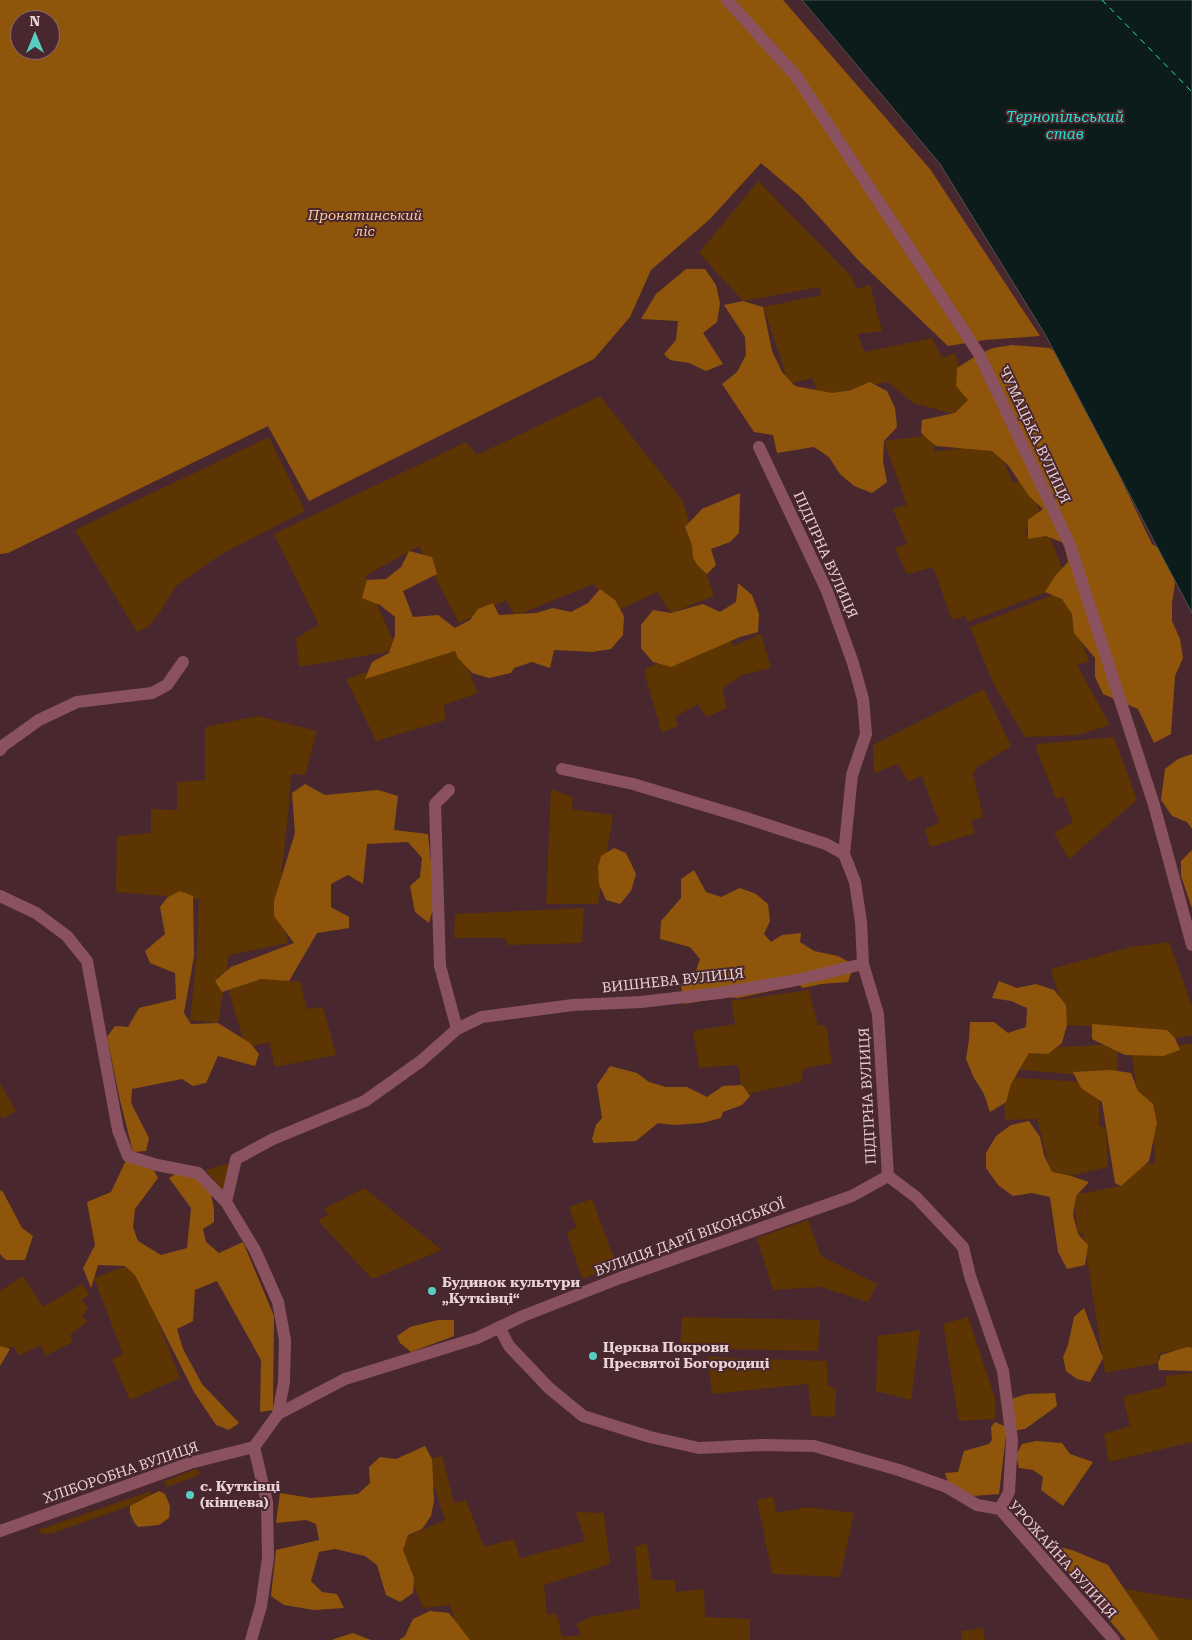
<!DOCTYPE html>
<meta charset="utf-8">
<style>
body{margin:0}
#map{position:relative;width:1192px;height:1640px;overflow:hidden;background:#49272f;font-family:"Roboto Serif",serif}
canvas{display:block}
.north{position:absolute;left:10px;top:10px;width:50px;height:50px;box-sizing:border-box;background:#49272f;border:1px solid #896b72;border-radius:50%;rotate:0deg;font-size:14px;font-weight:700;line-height:20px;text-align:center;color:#e9d2d6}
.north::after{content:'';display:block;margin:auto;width:18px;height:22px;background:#57cec1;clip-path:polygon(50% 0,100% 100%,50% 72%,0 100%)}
</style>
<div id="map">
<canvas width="1192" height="1640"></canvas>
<div class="north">N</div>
</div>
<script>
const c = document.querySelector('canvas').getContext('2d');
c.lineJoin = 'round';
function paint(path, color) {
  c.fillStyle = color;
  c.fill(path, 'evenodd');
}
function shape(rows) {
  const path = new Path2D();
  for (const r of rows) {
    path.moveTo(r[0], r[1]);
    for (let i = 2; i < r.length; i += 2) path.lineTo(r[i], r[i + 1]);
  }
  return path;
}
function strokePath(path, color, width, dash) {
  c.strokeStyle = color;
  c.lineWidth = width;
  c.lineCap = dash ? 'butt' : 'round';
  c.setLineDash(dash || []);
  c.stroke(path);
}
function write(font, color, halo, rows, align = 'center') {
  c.font = font + ' "Roboto Serif",serif';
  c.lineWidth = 4;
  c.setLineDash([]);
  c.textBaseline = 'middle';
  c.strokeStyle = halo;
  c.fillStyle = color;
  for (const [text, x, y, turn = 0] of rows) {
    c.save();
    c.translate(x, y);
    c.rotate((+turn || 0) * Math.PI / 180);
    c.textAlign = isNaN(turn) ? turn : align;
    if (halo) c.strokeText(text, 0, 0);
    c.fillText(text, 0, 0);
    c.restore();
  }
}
paint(shape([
 [758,181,852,277,856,289,870,285,882,331,858,334,864,352,932,338,942,358,955,353,976,420,913,403,888,382,819,396,812,378,788,384,779,353,763,307,821,295,820,287,743,301,699,253],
 [600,396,682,500,714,596,671,613,657,592,617,611,593,584,515,616,506,600,459,623,419,546,365,576,397,650,299,667,296,638,319,625,274,534,466,442,477,455],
 [932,435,935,452,996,442,1013,483,1028,478,1043,522,1025,529,1028,539,1048,532,1068,584,968,622,965,616,952,620,933,567,907,574,895,548,907,544,893,509,907,505,884,441],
 [269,437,305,511,220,555,175,587,160,612,148,627,137,632,75,530],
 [1063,591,1089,661,1077,665,1110,725,1077,735,1025,737,994,685,970,627],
 [761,634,771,668,742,675,722,689,727,708,706,717,698,704,675,717,678,726,662,733,645,675,646,668,728,637,734,646],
 [457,645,478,693,444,705,446,720,376,741,346,679,396,662],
 [984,689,1011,746,976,768,973,774,983,817,971,820,975,833,930,847,925,829,939,823,922,776,908,782,898,764,874,773,873,745],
 [258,716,317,731,305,775,291,774,288,814,278,903,288,943,229,955,218,1023,190,1020,197,952,199,899,116,892,117,836,151,833,151,809,177,810,177,782,205,780,205,727],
 [1114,737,1137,800,1069,859,1054,833,1073,822,1063,796,1056,799,1036,748,1038,744],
 [551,789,573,797,572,809,613,815,598,904,546,904],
 [584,908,582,943,507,945,506,938,454,938,455,914],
 [1169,942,1192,1006,1192,1035,1175,1038,1167,1030,1067,1025,1051,969,1131,947],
 [282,971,285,982,300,981,307,1009,323,1007,336,1055,275,1067,269,1042,246,1048,229,992,229,986],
 [809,990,818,1026,826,1025,832,1063,803,1069,801,1082,743,1095,738,1065,699,1068,693,1031,735,1024,731,1001],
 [1118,1044,1117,1078,1021,1070,1021,1049],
 [1192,1044,1192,1349,1159,1353,1158,1363,1105,1373,1083,1233,1078,1234,1073,1195,1121,1186,1120,1168,1155,1163,1153,1104,1139,1105,1131,1050],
 [1004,1077,1099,1083,1099,1126,1106,1128,1108,1167,1053,1180,1037,1119,1005,1120],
 [0,1083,16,1111,2,1119,0,1116],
 [229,1163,224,1192,206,1170],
 [364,1188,442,1250,372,1279,321,1224,319,1220,329,1214,324,1209],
 [592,1199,617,1266,582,1279,567,1233,576,1227,569,1207],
 [808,1220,821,1256,877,1284,868,1302,821,1287,773,1290,757,1238],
 [135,1263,180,1378,130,1400,112,1359,123,1354,94,1278],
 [23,1276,43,1307,82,1284,90,1294,82,1300,88,1309,82,1315,87,1322,70,1335,73,1342,45,1356,41,1345,19,1356,13,1346,0,1354,0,1291],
 [682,1317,820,1320,818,1351,680,1348],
 [968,1317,995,1398,995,1419,959,1421,943,1324],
 [920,1330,911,1400,876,1391,878,1336],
 [708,1357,827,1361,827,1385,836,1389,835,1417,811,1416,808,1384,712,1394],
 [1192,1373,1192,1442,1109,1462,1104,1434,1130,1426,1123,1397,1166,1386,1166,1376],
 [442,1456,454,1503,466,1500,484,1547,514,1539,520,1558,585,1541,576,1512,604,1513,610,1564,544,1585,547,1615,557,1614,562,1637,581,1635,576,1624,591,1617,640,1608,635,1547,647,1543,652,1580,675,1580,676,1592,704,1589,705,1617,750,1619,750,1640,460,1640,450,1605,423,1608,396,1541,445,1520,426,1460],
 [196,1469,199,1471,199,1475,167,1487,165,1481],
 [151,1491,152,1498,59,1531,47,1534,40,1533,38,1530],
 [773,1497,777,1513,808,1507,854,1513,840,1577,772,1574,757,1500],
 [1125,1589,1192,1600,1192,1640,1159,1640,1144,1621],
 [983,1628,985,1640,961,1640,962,1631]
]), '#5c3502');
paint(shape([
 [0,0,783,0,930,169,1040,336,985,340,948,346,859,261,801,197,761,163,710,219,651,270,630,317,594,359,309,501,268,426,8,553,0,554],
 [20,20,50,20,50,50,20,50],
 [686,269,705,269,716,285,720,303,717,322,703,333,723,364,706,371,689,363,670,360,664,354,676,340,678,321,641,319,656,294],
 [743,301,763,307,772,351,782,372,795,386,832,393,851,390,870,382,887,391,895,408,897,427,884,441,883,461,887,482,872,493,854,486,840,474,829,457,814,447,777,453,773,435,754,432,722,384,737,372,746,355,745,337,724,305],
 [1012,345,1050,348,1064,360,1152,544,1169,555,1175,584,1172,603,1172,621,1180,639,1183,658,1175,676,1171,734,1154,743,1138,709,1103,694,1095,677,1095,658,1074,633,1072,614,1062,599,1045,592,1055,576,1068,562,1064,543,1046,536,1028,539,1028,520,1043,509,1029,496,1008,465,992,451,936,446,921,433,922,420,955,413,968,400,956,386,957,368,979,354,993,348],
 [740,493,739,533,730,542,711,549,716,565,707,574,698,566,693,558,692,545,685,527,702,509],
 [409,551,432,557,437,574,403,591,413,617,438,615,455,628,470,620,478,609,493,603,499,615,536,613,553,608,571,612,588,603,600,589,615,600,624,616,623,635,611,649,592,652,554,650,550,668,532,662,514,668,511,673,489,678,472,673,458,658,455,651,365,679,372,662,389,653,395,635,395,617,380,605,362,598,367,580,386,579,401,567],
 [738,583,752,595,759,614,758,632,740,637,671,667,653,662,641,648,641,625,653,610,671,613,703,604,720,612,736,602],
 [1192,754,1192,829,1187,822,1172,816,1161,800,1165,769,1178,759],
 [305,784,325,795,378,790,398,796,394,830,428,834,435,902,429,923,415,912,410,886,420,877,422,858,408,842,367,844,363,884,348,875,331,884,331,907,349,917,349,928,317,933,289,981,261,979,222,992,215,981,231,967,294,943,274,916,274,901,295,833,292,793],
 [614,848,626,853,636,874,631,891,620,904,606,900,599,884,598,867,601,856],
 [1192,850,1192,908,1181,876,1181,861],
 [694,870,706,892,721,897,740,888,756,894,768,904,770,921,764,934,771,942,782,935,801,933,800,942,814,951,838,956,849,962,852,971,848,982,821,984,803,988,799,985,738,998,726,997,684,1004,681,984,696,971,700,959,690,947,660,939,661,921,681,898,681,879],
 [180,891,193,896,194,956,184,1013,191,1024,218,1023,250,1043,259,1054,255,1066,218,1056,206,1083,193,1086,182,1079,132,1089,131,1103,149,1138,146,1151,133,1152,120,1100,107,1037,115,1026,128,1027,139,1008,176,999,175,973,150,963,145,951,165,934,160,907,168,897],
 [999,981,1017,988,1036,984,1054,990,1066,1005,1067,1025,1062,1043,1048,1054,1029,1053,1011,1084,1006,1102,990,1112,984,1094,974,1078,966,1059,969,1040,970,1022,994,1022,1008,1033,1026,1027,1027,1008,1011,1001,992,998],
 [1092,1024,1167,1030,1175,1038,1180,1050,1163,1056,1125,1055,1092,1039],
 [610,1066,637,1073,649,1082,666,1087,687,1087,707,1097,723,1086,742,1085,750,1096,742,1105,723,1112,721,1118,702,1123,674,1125,658,1123,636,1141,594,1143,592,1139,596,1125,602,1118,597,1085],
 [1111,1070,1131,1073,1138,1091,1153,1104,1157,1123,1149,1161,1121,1186,1115,1183,1102,1102,1081,1088,1073,1072],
 [1029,1121,1040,1137,1044,1155,1052,1172,1071,1176,1089,1182,1076,1196,1073,1215,1078,1234,1088,1245,1085,1265,1067,1269,1058,1252,1050,1197,1032,1193,1013,1196,998,1185,986,1168,986,1153,996,1136,1011,1125],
 [145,1155,158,1178,135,1209,133,1227,138,1241,161,1255,187,1248,191,1208,169,1178,181,1170,194,1174,211,1195,214,1208,214,1222,203,1229,206,1242,219,1253,243,1242,274,1316,273,1410,260,1412,261,1360,217,1281,195,1290,193,1321,177,1329,183,1349,202,1384,239,1423,229,1430,216,1425,194,1392,135,1275,125,1266,98,1265,91,1288,83,1268,95,1245,87,1202,111,1192,128,1156],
 [0,1190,3,1192,22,1228,33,1236,25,1260,6,1260,0,1254],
 [1084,1308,1103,1358,1090,1382,1077,1379,1066,1371,1063,1357,1068,1345,1074,1317],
 [438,1320,454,1320,454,1336,411,1352,400,1343,397,1336,410,1327],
 [0,1346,10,1349,0,1366],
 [1187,1347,1192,1348,1192,1371,1159,1370,1158,1363,1161,1355],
 [1055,1393,1057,1406,1025,1429,1012,1431,1011,1401,1014,1398,1027,1394],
 [995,1422,1007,1427,999,1494,973,1496,949,1485,945,1473,958,1472,964,1451,989,1444,992,1440,991,1427],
 [1036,1441,1062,1443,1070,1454,1093,1462,1063,1506,1041,1490,1043,1477,1033,1470,1019,1468,1016,1455,1022,1444],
 [425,1446,432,1459,434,1501,431,1516,422,1529,408,1535,403,1550,414,1578,413,1593,400,1602,386,1595,377,1565,365,1556,335,1549,319,1552,311,1581,322,1592,337,1594,344,1608,314,1610,284,1605,271,1596,276,1550,319,1540,316,1524,306,1520,276,1523,280,1493,311,1498,358,1494,370,1483,369,1467,380,1457,396,1459],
 [159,1491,165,1494,170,1506,169,1518,159,1525,138,1527,134,1522,130,1513,130,1506],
 [1054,1546,1072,1550,1108,1565,1159,1640,1126,1640,1090,1597,1081,1581,1060,1564],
 [430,1611,449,1613,470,1640,399,1640,405,1636,413,1619],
 [353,1633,371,1640,332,1640,334,1639]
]), '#8f560b');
const water = shape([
 [802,0,1192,0,1192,613,1046,336,940,164,802,0]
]);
paint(water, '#0c1c1a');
strokePath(water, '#4e5352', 1);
strokePath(shape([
 [1102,0,1192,92]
]), '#23e0d0', 1, [6, 5]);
strokePath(shape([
 [727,0,796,76,979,354,1070,545,1154,805,1192,945],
 [759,447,827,591,853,663,863,699,866,734,852,775,844,854,855,882,861,922,863,964,878,1014,888,1176,916,1197,963,1247,970,1276,1003,1371,1012,1440,1009,1492,1000,1509],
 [0,750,4,745,39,720,77,702,152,693,167,685,183,662],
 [562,769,633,784,743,817,826,844,844,854],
 [449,790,435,804,440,966,457,1029,482,1017,573,1005,641,1002,719,993,792,981,863,964],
 [0,896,36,913,67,936,87,961,118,1130,128,1156,157,1165,198,1173,226,1202,255,1250,278,1302,285,1340,284,1382,278,1414,254,1447,267,1502,268,1558,261,1606,251,1640],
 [226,1202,236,1159,273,1139,365,1101,421,1061,457,1029],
 [499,1327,509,1346,549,1388,583,1416,650,1437,699,1448,762,1445,814,1446,899,1470,947,1487,977,1505,1000,1509,1114,1640],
 [278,1414,345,1379,477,1338,523,1316,620,1278,852,1196,888,1176],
 [0,1531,190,1463,254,1447]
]), '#8a525f', 12);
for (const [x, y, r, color] of [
 [432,1291,5,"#57cec1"],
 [593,1356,5,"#57cec1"],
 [190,1495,5,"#57cec1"]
]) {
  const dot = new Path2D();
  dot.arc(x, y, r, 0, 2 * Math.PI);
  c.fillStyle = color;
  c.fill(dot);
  strokePath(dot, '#49272f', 2);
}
write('italic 14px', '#fbca9b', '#49272f', [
 ["Пронятинський",365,216],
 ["ліс",365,232]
]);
write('14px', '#e9d2d6', '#49272f', [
 ["ЧУМАЦЬКА ВУЛИЦЯ",1034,435,65],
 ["ПІДГІРНА ВУЛИЦЯ",825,555,66],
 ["ВИШНЕВА ВУЛИЦЯ",673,981,-6],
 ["ПІДГІРНА ВУЛИЦЯ",868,1096,-93],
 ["ВУЛИЦЯ ДАРІЇ ВІКОНСЬКОЇ",690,1238,-20],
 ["ХЛІБОРОБНА ВУЛИЦЯ",121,1473,-19],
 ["УРОЖАЙНА ВУЛИЦЯ",1062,1560,48]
]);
write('bold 14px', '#e9d2d6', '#49272f', [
 ["Будинок культури",442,1283],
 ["„Кутківці“",442,1299],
 ["Церква Покрови",603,1348],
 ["Пресвятої Богородиці",603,1364],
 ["с. Кутківці",200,1487],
 ["(кінцева)",200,1503]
], 'left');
write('italic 15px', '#23e0d0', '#49272f', [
 ["Тернопільський",1065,118],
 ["став",1065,135]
]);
</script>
